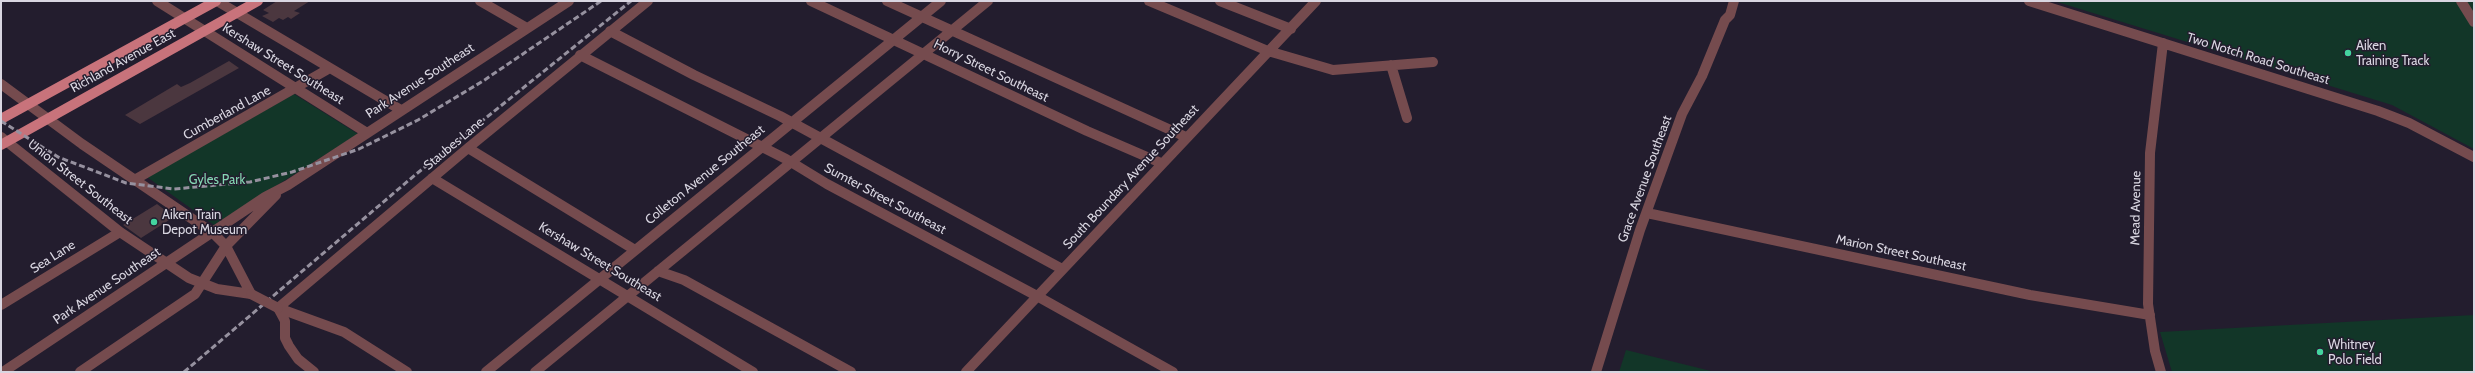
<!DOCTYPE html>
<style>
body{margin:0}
#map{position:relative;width:2475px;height:373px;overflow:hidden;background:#231d2e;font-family:Cabin,sans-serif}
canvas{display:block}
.frame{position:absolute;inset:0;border:2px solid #d9d6e1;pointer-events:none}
</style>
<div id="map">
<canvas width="2475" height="373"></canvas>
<div class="frame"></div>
</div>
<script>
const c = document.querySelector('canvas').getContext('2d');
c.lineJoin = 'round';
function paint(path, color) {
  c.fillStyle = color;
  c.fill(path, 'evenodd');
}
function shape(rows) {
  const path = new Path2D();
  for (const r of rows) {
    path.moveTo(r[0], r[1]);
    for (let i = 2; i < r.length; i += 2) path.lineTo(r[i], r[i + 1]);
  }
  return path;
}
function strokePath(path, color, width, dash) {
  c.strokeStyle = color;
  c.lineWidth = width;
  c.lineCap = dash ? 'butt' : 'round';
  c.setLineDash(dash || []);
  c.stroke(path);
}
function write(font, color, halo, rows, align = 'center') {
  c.font = font + ' Cabin,sans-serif';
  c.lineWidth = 3;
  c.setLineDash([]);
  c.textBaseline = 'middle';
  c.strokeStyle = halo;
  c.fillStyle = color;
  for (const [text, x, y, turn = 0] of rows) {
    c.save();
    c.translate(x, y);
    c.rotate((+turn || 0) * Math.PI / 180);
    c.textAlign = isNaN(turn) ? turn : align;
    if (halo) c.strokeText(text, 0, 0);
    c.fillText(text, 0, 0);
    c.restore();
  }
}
paint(shape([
 [2054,1,2474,1,2474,149,2392,105],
 [294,94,358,134,214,225,147,177],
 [2474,315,2474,372,2172,372,2160,332],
 [1626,350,1715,372,1619,372]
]), '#123628');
paint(shape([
 [277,1,310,1,294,11,300,13,291,19,288,17,283,20,279,18,273,22,262,16,269,13,263,10],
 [229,61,239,68,140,124,125,115,177,84,181,87,190,83],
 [157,204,174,217,141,238,123,225]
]), '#4b373f');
strokePath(shape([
 [157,1,367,133],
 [217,1,401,110],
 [480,1,527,28],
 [811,1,1087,131,1161,163],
 [887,1,1186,137],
 [1149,1,1268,51,1333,70,1433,62],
 [1220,1,1291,29],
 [2029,1,2378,111,2409,123,2474,157],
 [2461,1,2474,22],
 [610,31,694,75,780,116,1062,269],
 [580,55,786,159,827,184,1037,296,1173,372],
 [1391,65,1407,118],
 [1,84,82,144,213,233,226,246,251,294],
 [1,137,120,232,189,278,217,289,251,294],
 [468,148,635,250],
 [432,178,753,372],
 [136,179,330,68],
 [1647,213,2030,295,2150,315],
 [658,271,684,280,851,372],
 [1,305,120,232],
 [278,308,468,148,648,1],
 [278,308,344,332,407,372],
 [278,308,285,321,285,338,289,346,298,359,314,372],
 [3,372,265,197,288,185,569,1],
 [80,372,195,294,226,246,276,195],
 [486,372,941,1],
 [535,372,988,1],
 [966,372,1316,1],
 [1596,372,1640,230,1682,114,1702,76,1725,20,1730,15,1734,1],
 [2161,372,2155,351,2148,304,2150,153,2163,43]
]), '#754b4e', 10);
strokePath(shape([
 [1,119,216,1],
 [1,145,258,1]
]), '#c8737b', 10);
strokePath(shape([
 [1,121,58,157,126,183,174,189,250,182,292,172,359,149,418,120,483,81,601,1],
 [184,372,415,175,631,1]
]), '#96919f', 3, [6, 3]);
strokePath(shape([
 [251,294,278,308]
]), '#754b4e', 10);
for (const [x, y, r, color] of [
 [2348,53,4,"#44d49f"],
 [154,222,4,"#44d49f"],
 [2320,352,4,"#44d49f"]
]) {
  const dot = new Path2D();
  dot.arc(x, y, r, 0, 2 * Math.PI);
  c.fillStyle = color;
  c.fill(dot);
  strokePath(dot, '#231d2e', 1.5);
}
write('13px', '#d9d6e1', '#231d2e', [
 ["Aiken",2356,46],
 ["Training Track",2356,61],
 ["Aiken Train",162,215],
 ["Depot Museum",162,230],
 ["Whitney",2328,345],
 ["Polo Field",2328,360]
], 'left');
write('13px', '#d9d6e1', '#231d2e', [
 ["Two Notch Road Southeast",2258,59,17],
 ["Richland Avenue East",123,61,-29],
 ["Kershaw Street Southeast",283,64,32],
 ["Horry Street Southeast",991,71,26],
 ["Park Avenue Southeast",420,81,-33],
 ["Cumberland Lane",227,113,-29],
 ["Staubes Lane",454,144,-40],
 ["Colleton Avenue Southeast",705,175,-39],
 ["South Boundary Avenue Southeast",1131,177,-47],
 ["Grace Avenue Southeast",1645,179,-70],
 ["Union Street Southeast",80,182,38],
 ["Sumter Street Southeast",885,199,28],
 ["Mead Avenue",2136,208,-89],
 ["Marion Street Southeast",1901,253,12],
 ["Sea Lane",53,257,-32],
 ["Kershaw Street Southeast",600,262,31],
 ["Park Avenue Southeast",107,286,-34]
]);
write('13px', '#84d7b3', '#231d2e', [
 ["Gyles Park",217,180]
]);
</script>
